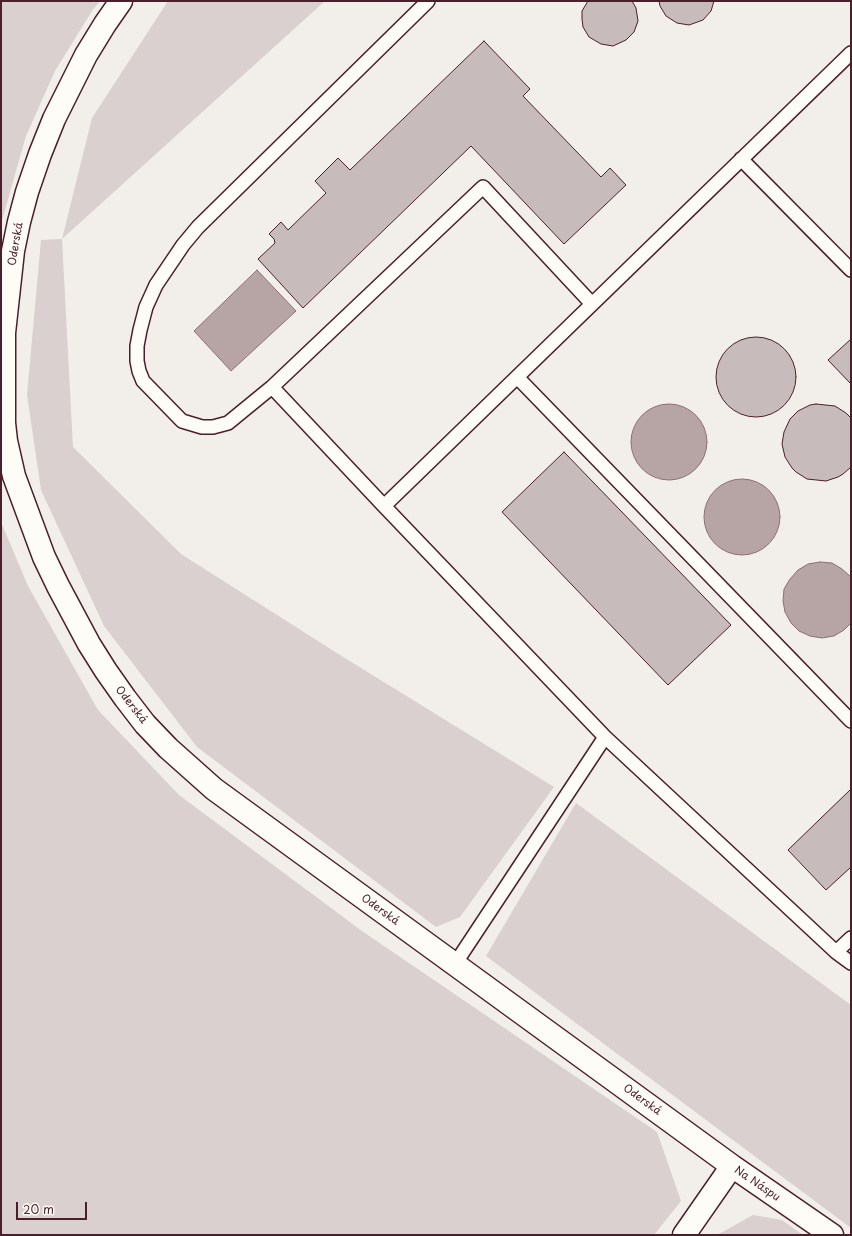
<!DOCTYPE html>
<meta charset="utf-8">
<style>
body{margin:0}
#map{position:relative;width:852px;height:1236px;overflow:hidden;background:#f2efeb;font-family:"Playpen Sans",sans-serif}
canvas{display:block}
.frame{position:absolute;inset:0;border:2px solid #4a1f2b;pointer-events:none}
.scale{position:absolute;left:16px;top:1202px;width:71px;height:18px;box-sizing:border-box;border:2px solid #4a1f2b;border-top:0;padding-left:5px;font-size:12px;line-height:14px;white-space:nowrap;color:#4a1f2b;-webkit-text-stroke:3px #fdfcf7;paint-order:stroke}
</style>
<div id="map">
<canvas width="852" height="1236"></canvas>
<div class="frame"></div>
<div class="scale">20 m</div>
</div>
<script>
const c = document.querySelector('canvas').getContext('2d');
c.lineJoin = 'round';
function paint(path, color) {
  c.fillStyle = color;
  c.fill(path, 'evenodd');
}
function shape(rows) {
  const path = new Path2D();
  for (const r of rows) {
    if (r.length === 3) {
      path.moveTo(r[0] + r[2], r[1]);
      path.arc(r[0], r[1], r[2], 0, 2 * Math.PI);
      continue;
    }
    path.moveTo(r[0], r[1]);
    for (let i = 2; i < r.length; i += 2) path.lineTo(r[i], r[i + 1]);
  }
  return path;
}
function strokePath(path, color, width, dash) {
  c.strokeStyle = color;
  c.lineWidth = width;
  c.lineCap = dash ? 'butt' : 'round';
  c.setLineDash(dash || []);
  c.stroke(path);
}
function write(font, color, halo, rows, align = 'center') {
  c.font = font + ' "Playpen Sans",sans-serif';
  c.lineWidth = 4;
  c.setLineDash([]);
  c.textBaseline = 'middle';
  c.strokeStyle = halo;
  c.fillStyle = color;
  for (const [text, x, y, turn = 0] of rows) {
    c.save();
    c.translate(x, y);
    c.rotate((+turn || 0) * Math.PI / 180);
    c.textAlign = isNaN(turn) ? turn : align;
    if (halo) c.strokeText(text, 0, 0);
    c.fillText(text, 0, 0);
    c.restore();
  }
}
paint(shape([
 [1,1,100,1,92,11,55,71,26,136,1,224],
 [168,1,325,1,62,239,73,447,181,554,340,655,554,787,460,917,436,927,197,747,104,626,41,490,27,395,41,240,62,239,92,118],
 [1,522,28,586,98,710,179,795,362,931,657,1132,681,1201,654,1235,1,1235],
 [576,803,851,1005,851,1228,486,956],
 [753,1215,782,1220,803,1235,717,1235]
]), '#d9d0cf');
const water = shape([
 [257,270,296,311,231,371,194,331,257,270],
 [669,442,38],
 [742,517,38],
 [820,562,832,563,842,569,851,577,851,623,844,630,834,636,822,638,810,636,799,631,791,623,785,612,783,601,784,589,790,579,798,570,808,564,820,562]
]);
paint(water, '#b7a5a6');
strokePath(water, '#8b6f75', 1);
const building = shape([
 [588,1,632,1,636,8,638,21,634,32,626,40,613,46,601,44,589,37,583,27,582,19,582,11,588,1],
 [659,1,714,1,711,11,703,20,689,25,677,23,666,16,660,6,659,1],
 [484,41,530,89,523,96,601,177,610,168,626,185,564,244,471,146,303,308,258,259,275,243,274,239,269,234,281,222,288,230,326,193,315,181,338,158,350,170,484,41],
 [756,377,40],
 [851,339,851,384,828,360,851,339],
 [816,404,835,406,846,413,851,418,851,467,843,474,838,477,826,481,807,479,796,472,792,468,785,457,782,444,784,432,790,419,798,411,810,405,816,404],
 [564,452,731,625,668,685,502,512,564,452],
 [851,789,851,867,826,890,788,850,851,789]
]);
paint(building, '#c8bbbb');
strokePath(building, '#4a1f2b', 1);
const service = shape([
 [851,53,384,506,605,737,836,952,851,963],
 [741,159,851,270],
 [517,377,851,721],
 [272,387,483,187,592,304],
 [384,506,272,387,228,423,213,427,202,427,182,421,143,381,139,371,137,361,137,346,140,330,146,307,156,285,183,245,198,227,428,1],
 [836,952,851,938],
 [455,964,605,737]
]);
const minor = shape([
 [121,1,105,24,86,55,54,119,40,154,27,192,19,222,13,251,4,333,4,423,6,441,14,476,44,557,58,586,89,644,106,671,125,698,145,724,168,748,214,789,732,1166,832,1235],
 [684,1235,732,1166]
]);
strokePath(service, '#4a1f2b', 16);
strokePath(minor, '#4a1f2b', 25);
strokePath(service, '#fdfcf7', 13);
strokePath(minor, '#fdfcf7', 22);
write('11px', '#4a1f2b', '#fdfcf7', [
 ["Oderská",16,244,-80],
 ["Oderská",131,705,52],
 ["Oderská",380,910,36],
 ["Oderská",642,1100,36],
 ["Na Náspu",757,1184,34]
]);
</script>
